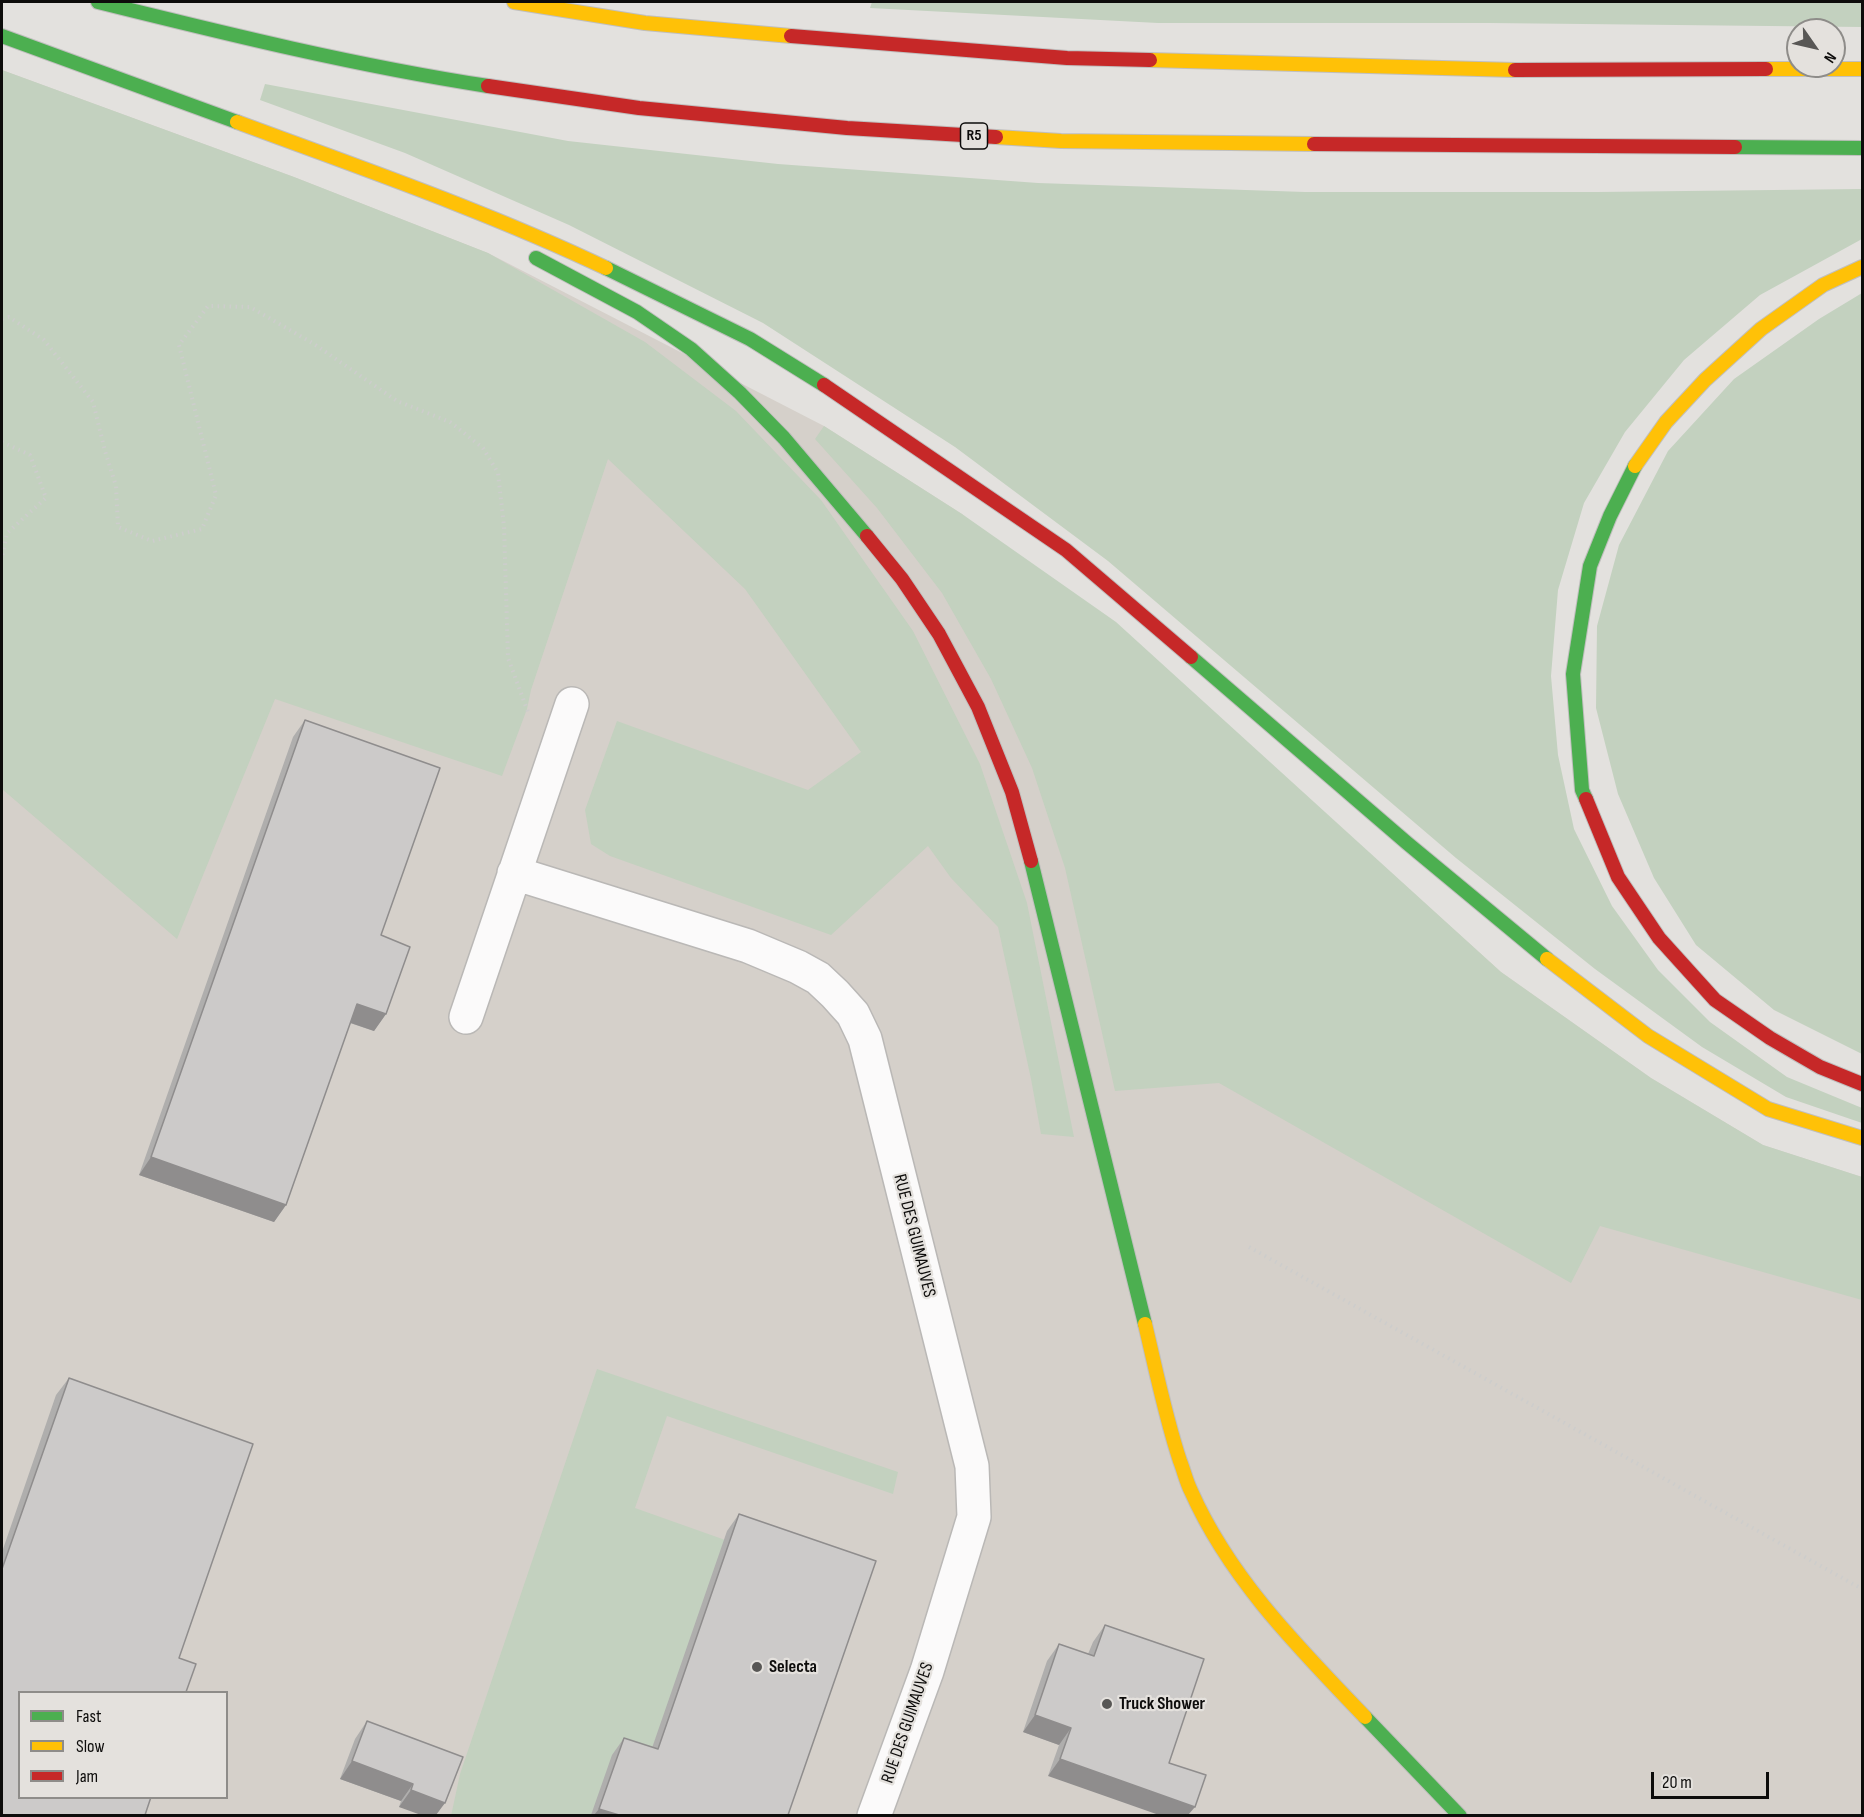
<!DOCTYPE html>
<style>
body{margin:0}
#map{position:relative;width:1864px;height:1817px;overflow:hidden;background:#e3e1de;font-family:"Sofia Sans Condensed",sans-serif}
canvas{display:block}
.frame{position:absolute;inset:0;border:3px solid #0d0c0b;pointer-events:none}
.legend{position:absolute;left:18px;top:1691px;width:210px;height:108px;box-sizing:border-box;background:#e4e1dd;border:2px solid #8e8c89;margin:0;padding:8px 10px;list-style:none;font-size:18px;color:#0d0c0b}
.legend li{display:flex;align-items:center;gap:12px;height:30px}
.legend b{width:30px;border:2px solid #8e8c89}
.north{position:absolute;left:1786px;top:18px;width:60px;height:60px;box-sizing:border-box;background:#e4e1dd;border:2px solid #8e8c89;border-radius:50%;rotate:124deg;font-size:16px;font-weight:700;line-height:24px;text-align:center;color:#0d0c0b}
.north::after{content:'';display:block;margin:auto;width:21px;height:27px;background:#585755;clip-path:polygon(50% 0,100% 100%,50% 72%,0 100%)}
.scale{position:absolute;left:1651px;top:1772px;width:118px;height:27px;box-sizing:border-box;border:3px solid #0d0c0b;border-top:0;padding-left:8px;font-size:18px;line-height:21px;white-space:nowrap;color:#0d0c0b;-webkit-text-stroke:4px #e4e1dd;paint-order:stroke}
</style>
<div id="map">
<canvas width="1864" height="1817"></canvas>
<div class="frame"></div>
<ul class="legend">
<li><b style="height:8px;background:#4caf50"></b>Fast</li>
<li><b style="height:8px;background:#ffc107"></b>Slow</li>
<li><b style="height:8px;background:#c62828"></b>Jam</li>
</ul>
<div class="north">N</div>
<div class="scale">20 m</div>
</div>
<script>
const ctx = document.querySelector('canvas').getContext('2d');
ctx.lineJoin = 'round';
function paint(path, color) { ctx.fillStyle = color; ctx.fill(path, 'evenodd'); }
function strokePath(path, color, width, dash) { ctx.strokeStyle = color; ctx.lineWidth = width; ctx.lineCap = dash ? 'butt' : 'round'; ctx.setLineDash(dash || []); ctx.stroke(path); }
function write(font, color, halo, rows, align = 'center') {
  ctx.font = font + ' "Sofia Sans Condensed",sans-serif'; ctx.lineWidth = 4.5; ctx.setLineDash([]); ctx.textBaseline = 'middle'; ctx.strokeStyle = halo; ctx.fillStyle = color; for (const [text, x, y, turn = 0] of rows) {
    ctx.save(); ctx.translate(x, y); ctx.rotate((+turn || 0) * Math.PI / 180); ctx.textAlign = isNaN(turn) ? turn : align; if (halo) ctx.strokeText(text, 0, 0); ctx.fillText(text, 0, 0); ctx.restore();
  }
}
paint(new Path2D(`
 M2 70 294 177 488 253 824 426 962 514 1283 775 1501 972 1651 1078 1763 1145 1862 1177V1815H2ZM20 1692H226V1798H20Z`), '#d5d0ca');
paint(new Path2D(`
 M872 2H1862V27L1490 23H1158L870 8Z
 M2 70 294 177 488 253 645 342 736 411 821 500 913 631 980 764 1027 903 1074 1137 1041 1134 1031 1079 998 927 951 878 928 846 831 935 610 856 591 844 585 810 617 721 808 790 861 752 745 589 608 459 531 690 527 709 502 776 275 699 177 939 2 789Z
 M265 84 568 141 778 164 1038 183 1305 192H1598L1862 189V239L1760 295 1684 360 1625 432 1584 503 1558 590 1551 676 1558 755 1574 829 1612 906 1658 970 1710 1022 1787 1077 1862 1108V1123L1786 1097 1702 1047 1595 969 1456 858 1108 561 955 447 763 323 569 225 405 153 260 100Z
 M1862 293V1054L1774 1010 1696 945 1654 878 1618 794 1596 708 1597 626 1619 545 1668 451 1734 379 1819 319Z
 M824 426 962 514 1116 622 1501 972 1651 1078 1763 1145 1862 1177V1300L1600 1226 1571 1283 1219 1083 1115 1091 1065 868 1032 768 991 679 942 593 877 508 815 439Z
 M597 1369 898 1472 893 1494 667 1416 635 1508 728 1541 642 1776 594 1815 451 1816 460 1774Z`), '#c3d1bf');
const street = new Path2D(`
 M514 873 748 946 798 967 818 978 835 994 853 1014 865 1039 972 1466 974 1517 927 1671 874 1816
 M466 1017 572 704`);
const fast = new Path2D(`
 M98 2C227 34 357 66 488 86
 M2 36 237 122
 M1735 147 1862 148
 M536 258 637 312 691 349 740 393 784 438 867 536
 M606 268 750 339 824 385
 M1191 657 1407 843 1547 959
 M1586 799 1582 790 1573 674 1590 566 1610 516 1635 466
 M1031 861 1145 1324
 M1365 1717 1460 1816`);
const slow = new Path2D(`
 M514 2 645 23 791 36
 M1150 60 1515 70
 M1766 69H1862
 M237 122C361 168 486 211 606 268
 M996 137 1061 141 1314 144
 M1635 466 1666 422 1705 380 1761 329 1823 285 1862 267
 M1547 959 1648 1036 1768 1109 1862 1138
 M1145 1324C1156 1370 1165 1416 1180 1461 1184 1471 1186 1481 1191 1491 1230 1579 1299 1648 1365 1717`);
const jam = new Path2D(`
 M791 36 1067 58 1150 60
 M1515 70 1766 69
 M488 86 639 108 847 128 996 137
 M1314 144 1735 147
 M824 385 1066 550 1191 657
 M867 536 902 579 939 634 978 707 1012 792 1031 861
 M1586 799 1618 877 1659 938 1715 1000 1770 1038 1820 1067 1862 1084`);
strokePath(street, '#bab8b6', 36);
strokePath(fast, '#c0bfbe', 16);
strokePath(slow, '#c0bfbe', 16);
strokePath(jam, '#c0bfbe', 16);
strokePath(new Path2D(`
 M2 319 9 317 44 340 93 402 105 451 116 486 118 527 152 541 202 529 216 495 179 345 208 306 250 307 314 344 397 401 450 422 483 448 498 473 504 526 508 658 528 712
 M2 442 30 455 46 498 7 533 2 558
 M1249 1247 1862 1589`), '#cdcdcc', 4, [1.5, 4.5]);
strokePath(street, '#fbfafa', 33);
strokePath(fast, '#4caf50', 14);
strokePath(slow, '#ffc107', 14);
strokePath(jam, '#c62828', 14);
paint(new Path2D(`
 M305 720 381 935 386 1014 374 1031 350 1023 286 1205 274 1222 139 1175 293 737Z
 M69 1378 179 1658 2 1815V1552L56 1395Z
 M739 1514 788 1815H591L612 1755 624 1738 652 1748 727 1531Z
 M1105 1625 1204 1659 1048 1776 1059 1745 1023 1732 1047 1661 1059 1644 1088 1654 1093 1642Z
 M367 1721 436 1815 399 1807 401 1801 340 1779 355 1739Z`), '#afaead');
paint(new Path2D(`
 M357 1004 386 1014 374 1031 345 1021Z
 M151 1157 286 1205 274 1222 139 1175Z
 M1035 1715 1071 1728 1059 1745 1023 1732Z
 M1060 1759 1195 1807 1188 1815H1159L1048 1776Z
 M352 1761 413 1784 401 1801 340 1779Z
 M411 1790 445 1803 436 1815H421L399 1807Z
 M599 1809 619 1815H594Z`), '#8f8d8d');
const building = new Path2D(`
 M305 720 440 768 381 935 410 947 386 1014 357 1004 286 1205 151 1157Z
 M69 1378 253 1444 179 1658 196 1664 186 1692H20V1797H151L145 1815H2V1569Z
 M739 1514 876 1561 788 1815H619L599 1809 624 1738 658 1749Z
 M1105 1625 1204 1659 1169 1763 1206 1775 1195 1807 1060 1759 1071 1728 1035 1715 1059 1644 1094 1656Z
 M367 1721 463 1757 445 1803 411 1790 413 1784 352 1761Z`);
paint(building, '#cccac9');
strokePath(building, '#8f8d8d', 1.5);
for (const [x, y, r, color] of [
 [757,1667,6,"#585755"],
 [1107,1704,6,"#585755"]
]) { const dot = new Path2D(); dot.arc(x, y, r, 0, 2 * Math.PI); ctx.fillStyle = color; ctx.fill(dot); strokePath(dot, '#e4e1dd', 2); }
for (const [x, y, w] of [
 [974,136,27]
]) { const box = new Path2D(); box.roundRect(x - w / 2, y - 13, w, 26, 4.5); ctx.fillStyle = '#e4e1dd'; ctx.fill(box); strokePath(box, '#0d0c0b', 1.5); }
write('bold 16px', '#0d0c0b', null, [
 ["R5",974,136]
]);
write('18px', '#0d0c0b', '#e4e1dd', [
 ["RUE DES GUIMAUVES",914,1236,76],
 ["RUE DES GUIMAUVES",908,1723,-71]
]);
write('bold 18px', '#0d0c0b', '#e4e1dd', [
 ["Selecta",769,1667],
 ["Truck Shower",1119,1704]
], 'left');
</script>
